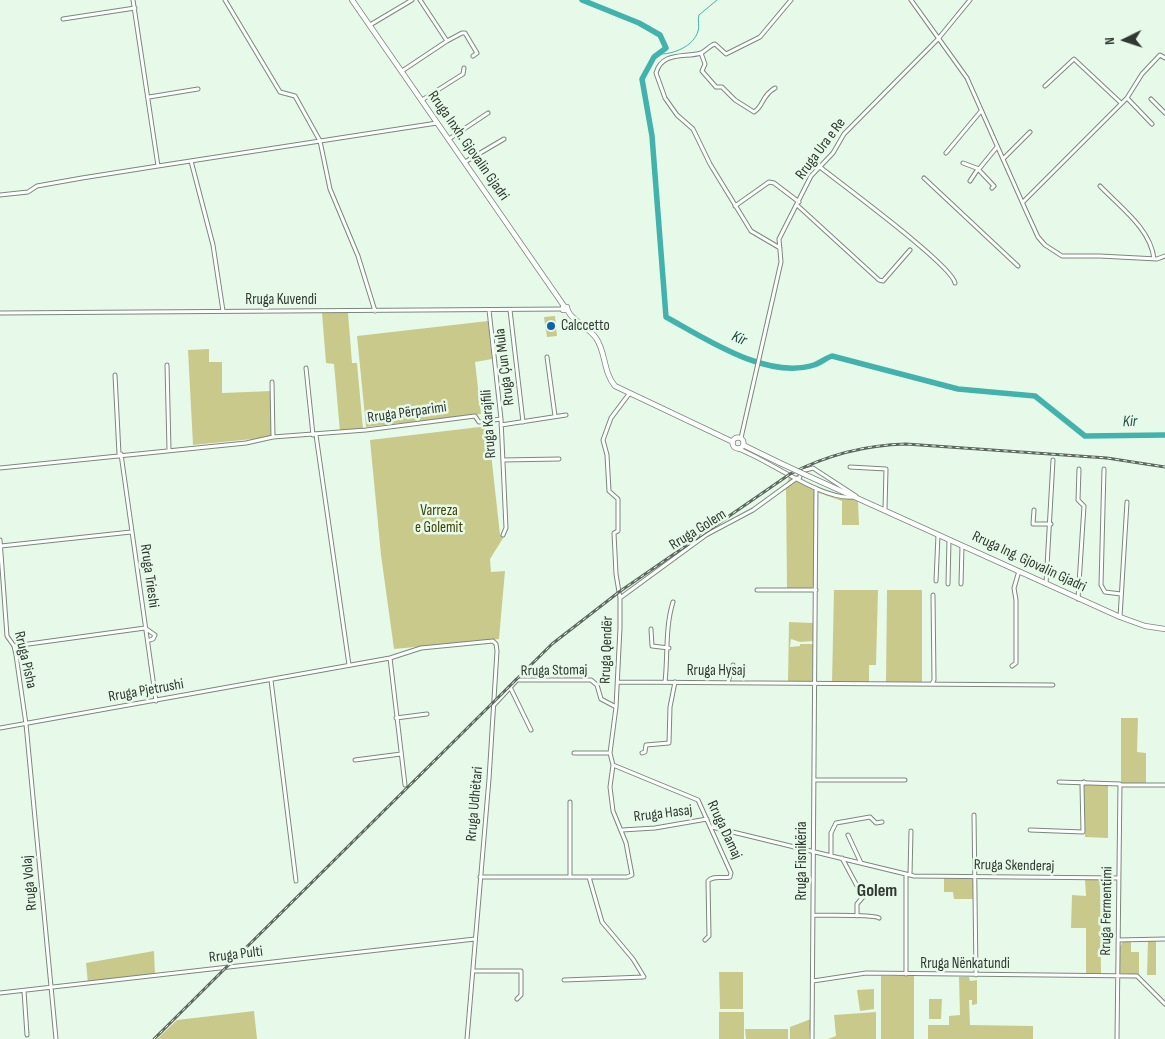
<!DOCTYPE html>
<meta charset="utf-8">
<style>
body{margin:0}
#map{position:relative;width:1165px;height:1039px;overflow:hidden;background:#e7faea;font-family:"Sofia Sans Condensed",sans-serif}
canvas{display:block}
.north{position:absolute;left:1100px;top:15px;width:50px;height:50px;-webkit-text-stroke:4px #e7faea;paint-order:stroke;rotate:266deg;font-size:14px;font-weight:700;line-height:20px;text-align:center;color:#313832}
.north::after{content:'';display:block;margin:auto;width:18px;height:22px;background:#313832;clip-path:polygon(50% 0,100% 100%,50% 72%,0 100%)}
</style>
<div id="map">
<canvas width="1165" height="1039"></canvas>
<div class="north">N</div>
</div>
<script>
const ctx = document.querySelector('canvas').getContext('2d');
ctx.lineJoin = 'round';
function paint(path, color) { ctx.fillStyle = color; ctx.fill(path, 'evenodd'); }
function strokePath(path, color, width, dash) { ctx.strokeStyle = color; ctx.lineWidth = width; ctx.lineCap = dash ? 'butt' : 'round'; ctx.setLineDash(dash || []); ctx.stroke(path); }
function write(font, color, halo, rows, align = 'center') {
  ctx.font = font + ' "Sofia Sans Condensed",sans-serif'; ctx.lineWidth = 5; ctx.setLineDash([]); ctx.textBaseline = 'middle'; ctx.strokeStyle = halo; ctx.fillStyle = color; for (const [text, x, y, turn = 0] of rows) {
    ctx.save(); ctx.translate(x, y); ctx.rotate((+turn || 0) * Math.PI / 180); ctx.textAlign = isNaN(turn) ? turn : align; if (halo) ctx.strokeText(text, 0, 0); ctx.fillText(text, 0, 0); ctx.restore();
  }
}
paint(new Path2D(`
 M322 313H348L352 363H357L363 429 340 432 334 364 326 363Z
 M555 316 557 336 547 337 544 317Z
 M488 321 492 359 475 362 481 414 366 427 357 336Z
 M209 349V362H222V393L272 391V437L193 445 188 350Z
 M488 426 500 535H505L490 559 491 572 505 571 499 639 394 649 381 555 370 440Z
 M790 476 814 489 815 583 812 588H787L786 485Z
 M819 491 858 501 859 525H842V501L819 493Z
 M834 590H878L876 665H869V682H832Z
 M887 590H922V682H886Z
 M789 622 813 623V641L800 642 791 639 790 647 800 646V644H813L812 681H788Z
 M1121 718H1138L1137 752 1146 753V784H1121Z
 M1108 783V838L1085 837 1084 784Z
 M944 878 975 879 974 899H954L953 892H944Z
 M1085 879H1100L1101 973H1086V928H1071L1072 895 1086 896Z
 M1148 940H1156V975H1147Z
 M1123 941H1131V952H1139V975L1120 973V947Z
 M154 951 155 975 88 984 86 963Z
 M719 972H743V1009H720Z
 M881 976H914V1039H881Z
 M959 977H969L970 981 977 980V1004L972 1005V1000H969L970 1025 1033 1026V1039H928V1025H949V1016L960 1015Z
 M874 989V1009L860 1011 857 990Z
 M929 999H942L941 1019H929Z
 M254 1011 257 1039H157L177 1020Z
 M719 1012H744V1039H719Z
 M876 1012V1039H828L836 1036 834 1015Z
 M811 1019 809 1039H790V1027Z
 M745 1029H788V1039H746Z`), '#c9c98b');
strokePath(new Path2D(`
 M658 54C673 55 694 46 698 31 700 26 697 21 699 15L717 0`), '#42b2ad', 1);
strokePath(new Path2D(`
 M582 0 639 23 660 35 666 48 654 57 642 79 652 136 666 317C706 339 767 380 814 365 820 363 826 358 832 356L958 389 1035 396 1085 436 1165 435`), '#42b2ad', 5.5);
const minor = new Path2D(`
 M133 0 158 166 437 123
 M225 0 280 92 295 96 320 141 330 189 358 256 375 311
 M420 0 447 41 462 33H465L477 53 473 56
 M911 0 967 78 1027 213 1038 237 1045 245 1062 256H1100L1157 259 1165 256
 M63 19 135 8
 M370 25 412 0
 M701 53 705 64 702 71 716 87H722L735 100 754 112C764 106 761 96 775 88
 M402 71 447 41
 M1045 86 1074 59 1121 103
 M149 97 198 89
 M1127 98 1152 124
 M1151 99 1165 113
 M422 100 463 74 464 68
 M449 139 488 113
 M946 153 981 111
 M1003 159 1030 132
 M191 161 213 245 223 311
 M465 162 504 139
 M963 163 979 169 997 147
 M820 167C841 184 952 265 955 283
 M924 178 1018 266
 M970 181 978 169 994 186 992 188
 M1100 186C1120 207 1151 229 1154 259
 M0 195 28 192 37 186 82 178 158 166
 M1023 202 1127 98 1142 74 1160 55 1165 58
 M797 205 879 280 883 281 910 250
 M735 206 769 182 774 183 799 202
 M780 248 751 231 710 164 693 129 677 115 665 98 656 73C662 51 685 58 701 53 706 51 710 45 715 44L726 54 760 37 791 0
 M489 310 501 419 506 528 503 535
 M510 310 523 422
 M0 313 563 309
 M547 357 555 416
 M167 365 169 450
 M306 368 313 435
 M115 375 119 454
 M272 382 273 437
 M501 425 566 415
 M316 435 349 665
 M741 438 781 262 779 239 811 176 833 153 844 134 938 39 970 0
 M736 448C768 459 820 500 853 497
 M121 454 156 701
 M503 460 559 459
 M850 467 886 469 885 510
 M0 468 246 443 273 437 366 430 475 416 479 422 501 419
 M1104 469 1101 585 1105 592 1121 594
 M799 479 802 471 813 468 856 496
 M1034 510 1033 524H1051
 M0 540 7 636 14 646 16 655 26 724 56 1039
 M1 546 131 532
 M936 581 938 535
 M948 584 949 540
 M961 584 962 546
 M1046 584 1053 460
 M757 590H816
 M620 598 706 535 753 510 797 478
 M1078 599 1084 506 1078 500 1079 469
 M1120 617 1127 502
 M651 629 652 646 669 648
 M14 646 145 628 155 635 153 639 150 640
 M390 658 405 785
 M1012 666 1016 663V600L1014 588 1019 571
 M271 680 296 881
 M618 682 1053 685
 M665 682C668 656 665 627 673 602
 M728 682 733 665
 M932 684 934 680 933 595
 M510 687 531 730
 M494 705 517 680H591L597 685 601 699 616 707
 M396 718 427 714
 M0 728 390 658 421 648 493 641
 M574 753H610
 M642 753 645 752 646 745 669 743 670 707 675 682
 M355 760 401 754
 M613 765 698 800 731 873 730 877C723 879 713 875 708 881L709 936 705 940
 M814 780H905
 M1059 782 1120 784 1117 1039
 M1120 785H1165
 M570 802V877
 M974 815 976 975
 M712 827 914 876 1119 878
 M622 830 655 828 707 819
 M1030 830 1083 832 1082 785 1084 782
 M848 835 861 863
 M831 856V833L836 823 870 817 876 823 882 822
 M842 858 863 897 857 904V916
 M910 875 911 831
 M480 877H627L632 875 626 843 613 811 610 787 613 765 610 753 616 707 620 628V598L616 574 614 533 618 531V499L609 491 607 455 603 440 611 418 629 394
 M813 915C826 916 873 914 879 918
 M1118 940 1165 939
 M473 971H521V995L517 999
 M906 974V874
 M564 980 644 977 633 959 602 922 589 877
 M813 981 866 973 1137 976 1165 1004
 M24 991 27 1035
 M0 993 475 939
 M467 1039 489 779 497 651 496 644 493 641
 M812 1039 816 488`);
const major = new Path2D(`
 M352 0 564 306
 M567 310H563V307H567C568 319 589 327 596 338 606 352 603 372 615 386L733 442
 M732.5 443a5.5 5.5 0 1 1 11 0a5.5 5.5 0 1 1-11 0Z
 M743 445 780 463
 M806 475 1120 617 1145 626 1165 629`);
strokePath(minor, '#79897b', 5);
strokePath(major, '#79897b', 6);
strokePath(minor, '#fff', 3);
strokePath(major, '#fff', 4.5);
const rail = new Path2D(`
 M154 1039 552 644 619 592 790 474C827 455 864 445 906 444L1107 458 1165 467`);
strokePath(rail, '#5e685f', 3);
strokePath(rail, '#e7faea', 1, [4]);
const majorBridge = new Path2D(`
 M780 463 806 475`);
strokePath(majorBridge, '#79897b', 6, []);
strokePath(majorBridge, '#fff', 4.5);
for (const [x, y, r, color] of [
 [551,326,5,"#1061b0"]
]) { const dot = new Path2D(); dot.arc(x, y, r, 0, 2 * Math.PI); ctx.fillStyle = color; ctx.fill(dot); strokePath(dot, '#e7faea', 2); }
write('15px', '#313832', '#e7faea', [
 ["Rruga Inxh. Gjovalin Gjadri",468,146,55],
 ["Rruga Ura e Re",821,149,-53],
 ["Rruga Kuvendi",281,300],
 ["Rruga Çun Mula",505,367,-97],
 ["Rruga Përparimi",407,413,-8],
 ["Rruga Karajfili",489,424,-94],
 ["Rruga Golem",698,530,-32],
 ["Rruga Ing. Gjovalin Gjadri",1029,562,25],
 ["Rruga Trieshi",149,576,82],
 ["Rruga Qendër",607,650,-88],
 ["Rruga Pisha",25,660,77],
 ["Rruga Stomaj",554,671,-1],
 ["Rruga Hysaj",716,671],
 ["Rruga Pjetrushi",146,691,-10],
 ["Rruga Udhëtari",475,804,-85],
 ["Rruga Hasaj",663,814,-7],
 ["Rruga Damaj",724,830,65],
 ["Rruga Fisnikëria",802,861,-90],
 ["Rruga Skenderaj",1014,866,1],
 ["Rruga Volaj",30,883,-95],
 ["Rruga Fermentimi",1107,911,-89],
 ["Rruga Pulti",236,955,-7],
 ["Rruga Nënkatundi",965,964]
]);
write('15px', '#313832', '#e7faea', [
 ["Calccetto",561,326]
], 'left');
write('15px', '#403e00', '#e7faea', [
 ["Varreza",439,511],
 ["e Golemit",439,528]
]);
write('italic 16px', '#1d4e4b', '#e7faea', [
 ["Kir",739,339,23],
 ["Kir",1130,422,-1]
]);
write('bold 18px', '#313832', '#e7faea', [
 ["Golem",877,891]
]);
</script>
